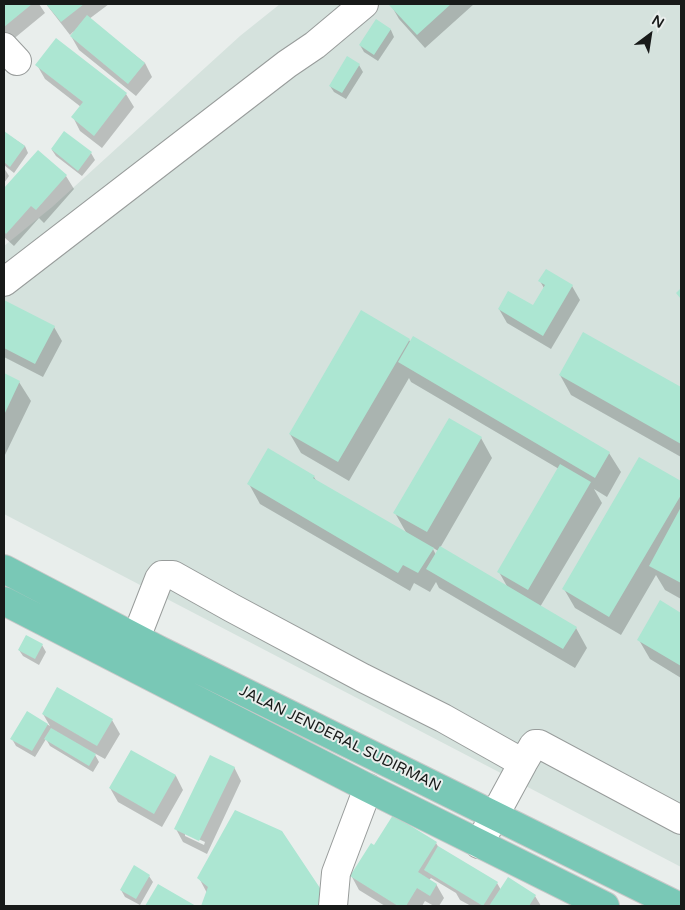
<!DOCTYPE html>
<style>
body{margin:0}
#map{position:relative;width:685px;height:910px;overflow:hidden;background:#e9eeec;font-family:"Varela Round",sans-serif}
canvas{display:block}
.frame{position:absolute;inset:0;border:5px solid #181a19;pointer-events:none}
.north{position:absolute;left:625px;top:10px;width:50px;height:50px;-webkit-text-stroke:4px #e9eeec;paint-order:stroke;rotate:31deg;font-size:14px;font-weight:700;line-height:20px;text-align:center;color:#181a19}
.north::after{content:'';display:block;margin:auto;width:18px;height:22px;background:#181a19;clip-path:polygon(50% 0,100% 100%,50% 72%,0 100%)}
</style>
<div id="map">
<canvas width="685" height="910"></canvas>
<div class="frame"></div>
<div class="north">N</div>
</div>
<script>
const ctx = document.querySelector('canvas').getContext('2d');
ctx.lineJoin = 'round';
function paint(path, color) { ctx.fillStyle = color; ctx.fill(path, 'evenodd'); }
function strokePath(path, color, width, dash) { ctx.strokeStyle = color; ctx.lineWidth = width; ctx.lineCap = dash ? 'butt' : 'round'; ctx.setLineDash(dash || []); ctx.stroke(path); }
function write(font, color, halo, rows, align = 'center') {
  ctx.font = font + ' "Varela Round",sans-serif'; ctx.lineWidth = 4; ctx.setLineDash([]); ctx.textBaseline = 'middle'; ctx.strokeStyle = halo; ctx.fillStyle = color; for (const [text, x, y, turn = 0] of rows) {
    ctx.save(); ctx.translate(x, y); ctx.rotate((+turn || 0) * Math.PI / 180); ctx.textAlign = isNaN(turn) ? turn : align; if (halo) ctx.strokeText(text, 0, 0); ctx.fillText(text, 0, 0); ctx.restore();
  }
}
paint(new Path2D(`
 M280 4H681V867L4 514V246L52 207 240 36Z`), '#d5e2dd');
paint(new Path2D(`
 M4 4H39L45 13 11 41 4 32Z
 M46 4H109L89 19 145 63 152 77 136 96 79 50 71 36 74 31 70 35Z
 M392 4H474L425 48 399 19 391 5Z
 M377 21 391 30 394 37 378 61 364 52 360 45Z
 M37 65 126 94 134 107 102 148 80 131 73 117 81 107 45 79Z
 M359 65 363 72 346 99 334 92 330 86Z
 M4 132 25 146 28 153 14 173 4 165Z
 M65 133 91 153 95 160 82 176 56 156 52 150Z
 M38 151 66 176 74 189 44 223 39 218 14 246 4 237V190Z
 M4 168 9 176 4 183Z
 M540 281 572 286 580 300 551 349 507 323 499 309 533 307 544 288Z
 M4 302 54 327 62 341 43 377 4 357Z
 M583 334 681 388V457L571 395 560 375Z
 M409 340 411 343 609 453 621 472 607 497 594 489 602 503 540 607 576 628 587 648 575 668 439 588 436 582 430 592 414 583 410 591 260 504 249 484 314 477 317 482 407 534 395 513 449 420 481 438 492 458 440 548 508 588 499 572 559 469 411 382 409 378 349 481 301 453 290 434ZM432 547 438 551 436 555Z
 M4 374 19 382 31 401 4 457Z
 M640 459 681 483V599L665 590 656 575 621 635 575 608 564 589Z
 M660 602 681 614V678L650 659 639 640Z
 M42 645 46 652 39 665 23 656 19 650Z
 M27 713 50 726 43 714 112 720 120 734 105 759 94 753 99 762 93 772 50 746 46 739 35 757 16 746 12 739Z
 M131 751 176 776 183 790 162 827 118 802 110 788Z
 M234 767 241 781 207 854 183 842 176 829ZM185 833 205 842 204 845 185 836Z
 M282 832 329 906H202L207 893 199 878Z
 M436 843 439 848 497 883 501 890 535 896 541 906H471L460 900 456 893 431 878 429 880 436 884 444 898 439 906H434L425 901 422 906H385L359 890 352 877 375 847Z
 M149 876 153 882 140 905 125 897 121 890Z`), '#0003');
paint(new Path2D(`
 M4 4H32L4 27Z
 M46 4H84L61 22Z
 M391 4H451L417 35 389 5Z
 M87 15 145 63 128 84 70 36Z
 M376 19 391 29 374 55 359 45Z
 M56 38 127 93 94 136 71 117 83 102 35 65Z
 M347 56 360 64 342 93 329 86Z
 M4 131 25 146 10 167 4 162Z
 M64 131 92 152 78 171 51 149Z
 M38 150 67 175 36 210 31 206 6 234 4 231V188Z
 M546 269 573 285 543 336 498 309 508 291 533 305 545 285 538 281Z
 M681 288V299L676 293Z
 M4 300 55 326 35 364 4 348Z
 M361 310 410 339 338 462 289 434Z
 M583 332 681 387V444L559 375Z
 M413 336 610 452 595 478 398 362Z
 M4 373 20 381 4 415Z
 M449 418 482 437 427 532 393 513Z
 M268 448 315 476 313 478 434 548 418 573 403 565 398 573 247 484Z
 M639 457 681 481V495L609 617 562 589Z
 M560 464 591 482 528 590 497 572Z
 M681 507V583L649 566Z
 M440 546 577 627 563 649 426 569Z
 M660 600 681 613V666L637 640Z
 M26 635 43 644 35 659 18 650Z
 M57 687 113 719 97 746 42 714Z
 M27 711 48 724 32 751 10 739Z
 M51 728 96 754 89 766 44 739Z
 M131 750 176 775 154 814 109 788Z
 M210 755 235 767 199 841 174 829Z
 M235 810 282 831 324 894 318 906H201L208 887 197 878Z
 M393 815 437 842 418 872 437 884 430 896 417 888 406 906H398L350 876 371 843 374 845Z
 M438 846 498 882 483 906 424 870Z
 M134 865 150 875 136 899 120 890Z
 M508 877 536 895 529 906H489Z
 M158 884 196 906H145Z`), '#ace6d2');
const minor = new Path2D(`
 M4 47 17 61
 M4 282 287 64 315 45 364 4
 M136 638 159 579 162 575H173L232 608 363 678 443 718 523 763 533 746 535 744H539L681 820
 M479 844 523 763
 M333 906 336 873 368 788`);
const major = new Path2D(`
 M4 569 159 650 678 906
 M4 601 368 788 605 906`);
strokePath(minor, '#989c9b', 30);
strokePath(major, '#c8c8c8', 30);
strokePath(minor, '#fff', 28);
strokePath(major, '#79c8b6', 28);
write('15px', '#181a19', '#e9eeec', [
 ["JALAN JENDERAL SUDIRMAN",340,739,26]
]);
</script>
